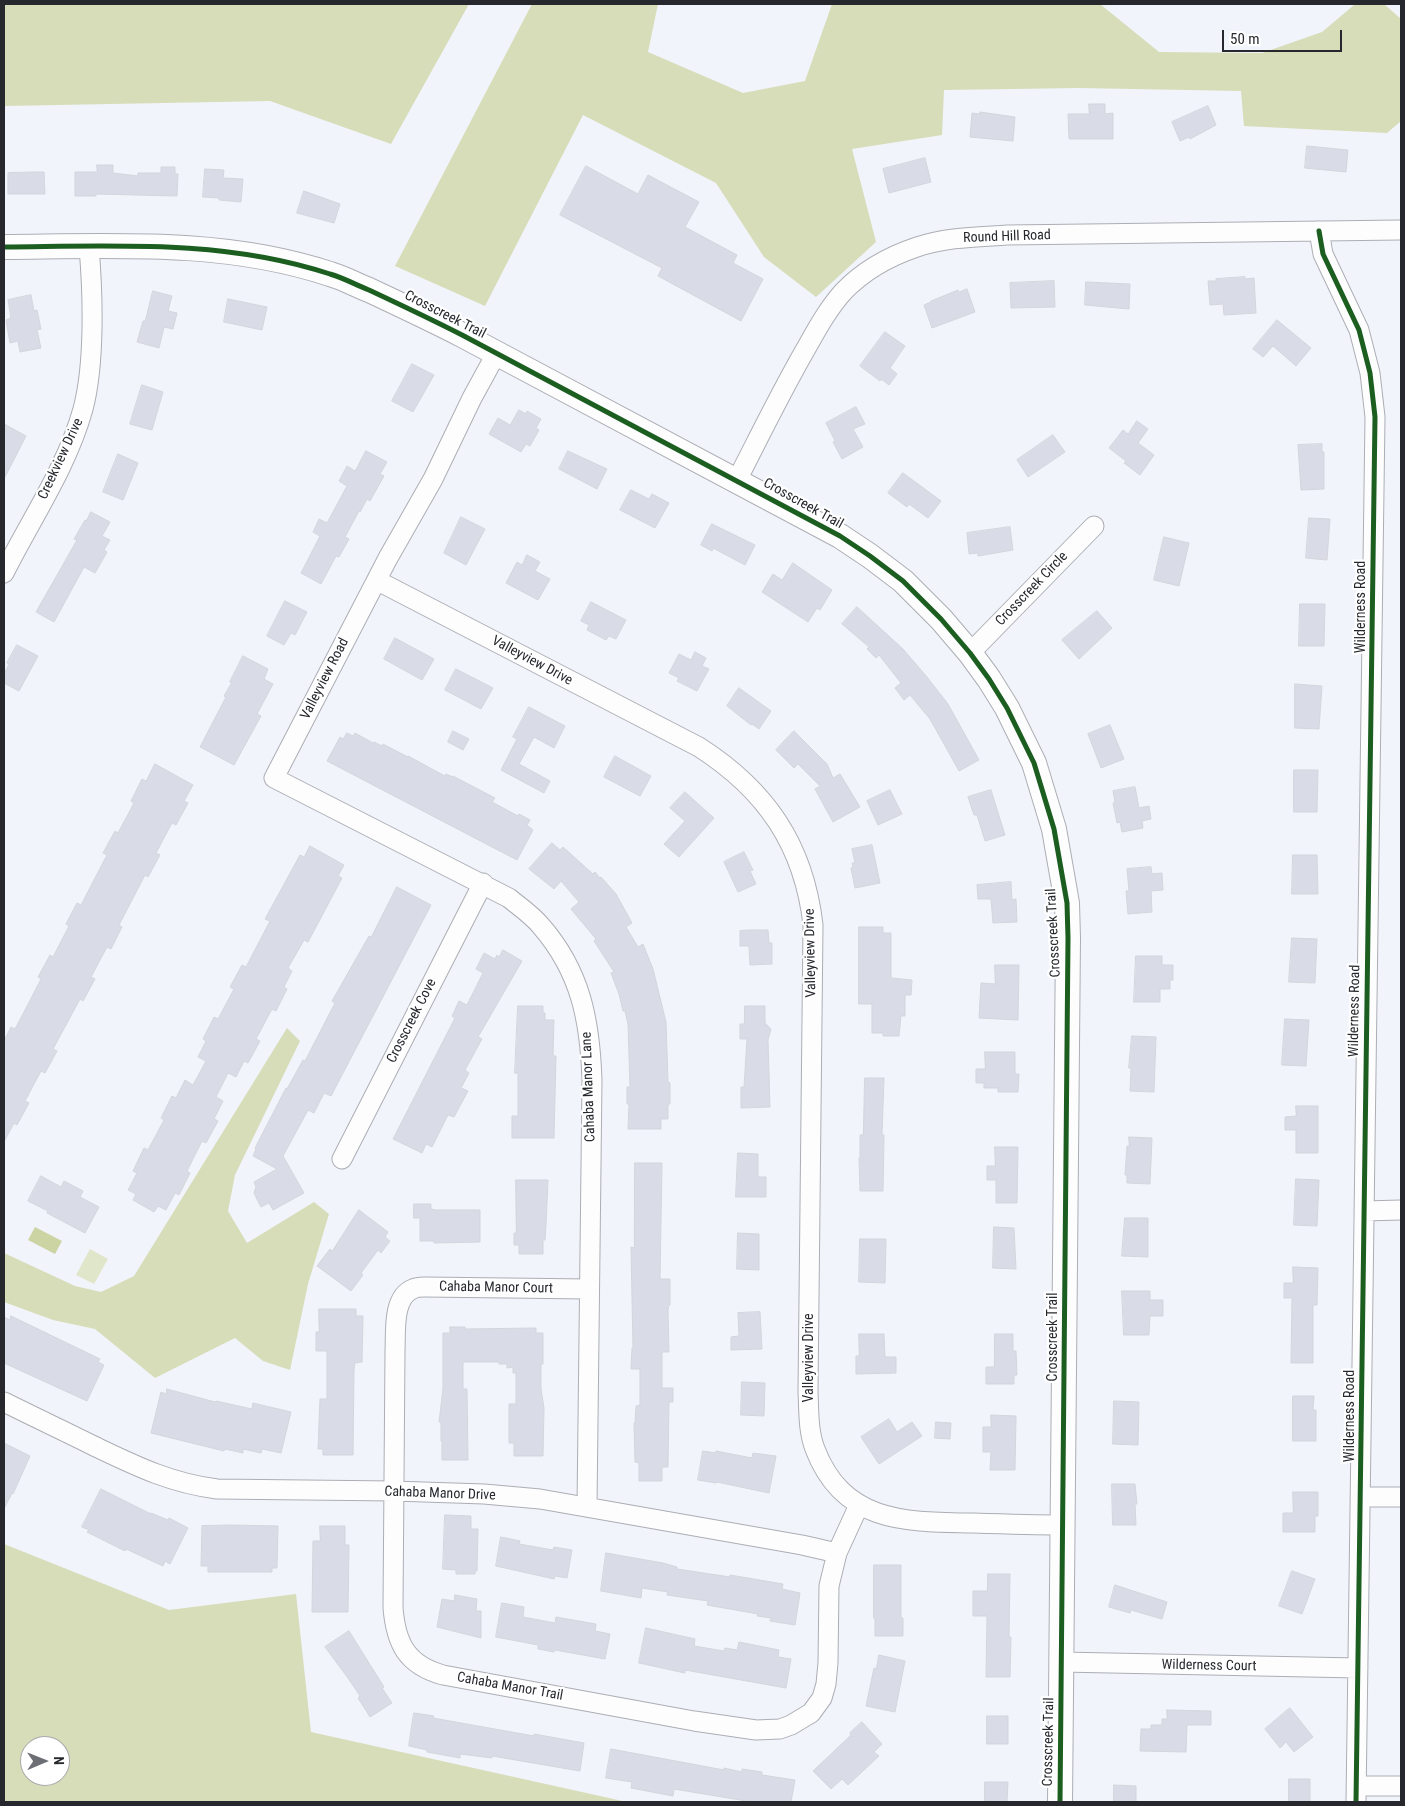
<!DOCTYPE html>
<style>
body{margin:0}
#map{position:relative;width:1405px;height:1806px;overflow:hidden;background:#f1f4fb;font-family:"Roboto Condensed",sans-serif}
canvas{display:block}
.frame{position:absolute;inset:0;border:5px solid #26282d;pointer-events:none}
.north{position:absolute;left:20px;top:1736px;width:50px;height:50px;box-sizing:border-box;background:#fff;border:1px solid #a8a9ab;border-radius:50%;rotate:89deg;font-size:14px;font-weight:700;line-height:20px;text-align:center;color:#26282d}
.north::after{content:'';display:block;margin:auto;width:18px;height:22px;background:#6d6f75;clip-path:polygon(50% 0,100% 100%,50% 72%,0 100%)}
.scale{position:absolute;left:1222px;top:30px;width:120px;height:22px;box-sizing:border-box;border:2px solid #26282d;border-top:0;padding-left:6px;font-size:15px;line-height:18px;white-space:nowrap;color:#26282d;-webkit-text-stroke:4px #fff;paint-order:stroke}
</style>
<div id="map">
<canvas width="1405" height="1806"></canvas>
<div class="frame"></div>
<div class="north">N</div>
<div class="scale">50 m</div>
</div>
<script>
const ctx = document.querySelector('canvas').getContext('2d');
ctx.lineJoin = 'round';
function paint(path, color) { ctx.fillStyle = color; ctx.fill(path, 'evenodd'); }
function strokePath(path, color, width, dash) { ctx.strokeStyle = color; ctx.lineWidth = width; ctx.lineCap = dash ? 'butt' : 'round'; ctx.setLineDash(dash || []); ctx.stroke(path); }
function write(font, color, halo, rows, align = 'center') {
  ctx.font = font + ' "Roboto Condensed",sans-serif'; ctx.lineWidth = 4.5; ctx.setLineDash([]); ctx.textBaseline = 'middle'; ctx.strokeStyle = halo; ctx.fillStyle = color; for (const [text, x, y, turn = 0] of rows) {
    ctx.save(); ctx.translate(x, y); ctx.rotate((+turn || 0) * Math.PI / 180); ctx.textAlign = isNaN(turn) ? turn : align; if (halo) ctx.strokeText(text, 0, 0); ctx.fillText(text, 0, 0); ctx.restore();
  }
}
paint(new Path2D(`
 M90 1249 108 1259 94 1284 76 1275Z`), '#e0e6c9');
paint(new Path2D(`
 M4 4H469L391 144 270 101 4 106Z
 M532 4H658L648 52 743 93 805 81 832 4H1100L1159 52 1262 53 1322 32 1354 5 1384 4 1401 19V121L1387 133 1244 126 1241 91 1079 88 944 90 942 135 852 149 876 242 816 297 764 257 716 183 583 115 485 306 395 266Z
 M287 1028 300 1041 235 1175 228 1211 247 1243 314 1202 329 1214 308 1284 290 1370 263 1361 235 1338 155 1378 95 1329 53 1320 4 1302V1253L75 1286 101 1292 134 1276Z
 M4 1544 169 1610 296 1594 311 1732 627 1802H4ZM30 1746H60V1776H30Z`), '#d7ddb8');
paint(new Path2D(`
 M35 1227 62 1241 55 1254 28 1240Z`), '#cdd4a3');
const building = new Path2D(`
 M1089 104H1105V114L1113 113V139H1069L1068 114H1089Z
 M1208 106 1216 125 1190 139 1189 137 1180 141 1172 122Z
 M980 112 1015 117 1013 141 970 137 972 113 980 114Z
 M1307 146 1348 150 1346 172 1305 168Z
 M925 158 931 182 889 193 883 169Z
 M97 165H113V173L138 176V173H161V167H175V174H178L177 196 96 194V196H75V172H97Z
 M586 166 638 194 648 175 699 202 685 227 737 255 733 263 763 279 741 321 658 276 662 268 560 215Z
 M205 169 224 170 223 178 243 179 241 202 219 200V198L203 197Z
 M34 172H44L45 194H8V173Z
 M304 191 340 204 334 223 297 213Z
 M1245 277V279L1254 278 1256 313 1224 315 1223 304 1210 305 1208 281H1216V279Z
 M1054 281 1055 307 1011 308 1010 283Z
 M1086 282 1130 284 1129 309 1085 305Z
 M967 289 975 312 932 328 924 305 931 302V301L958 290 959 292Z
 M153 291 172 296 168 311 177 313 173 329 164 327 159 348 137 342 143 321H145Z
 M31 295 34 311 37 310 41 329 37 330 41 348 20 352 18 341 10 343 6 320 11 318 8 300Z
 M228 299 267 307 262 330 224 322Z
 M1277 320 1311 348 1296 366 1273 346 1263 357 1253 349Z
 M885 332 905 346 890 368 897 374 889 385 881 379 880 381 860 366Z
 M412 364 434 375 413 412 392 401Z
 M142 385 163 392 152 430 130 424Z
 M856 407 865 424 853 429 863 447 842 459 833 442 835 441 826 423Z
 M519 410 526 414 527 411 541 419 536 428 539 430 530 446 526 444 521 452 489 434 498 418 510 425Z
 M1137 421 1148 429 1138 443 1154 455 1140 475 1124 463 1126 461 1109 448 1123 430 1128 434Z
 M4 424 26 436 4 479Z
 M1053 435 1065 452 1028 477 1017 460Z
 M1322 444V452H1324V489L1301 490 1298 445Z
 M366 451 387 462 380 474 384 476 370 501 367 499 360 512 359 511 345 537 349 539 339 557 336 556 321 584 301 573 320 536 313 532 319 519 327 523 347 486 339 481 347 466 355 471Z
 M568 451 607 469 597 489 559 469Z
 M118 454 138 463 123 500 103 492Z
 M903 473 941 501 928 518 909 504 907 507 888 493Z
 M631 490 649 499 652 494 669 503 655 528 620 510Z
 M91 512 110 522 102 536 110 540 104 550 107 552 95 573 84 567 54 622 36 612 77 540 74 539 85 520 86 521Z
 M461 517 485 529 466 565 444 553Z
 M1309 518 1330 519 1327 560 1306 558Z
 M712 524 755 545 745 565 713 548 712 551 701 545Z
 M1010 527 1013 550 978 556V553L969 554 967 533Z
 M1164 537 1189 543 1179 586 1154 580Z
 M527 555 540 562 535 571 550 579 538 600 506 583 517 562 522 565Z
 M793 563 832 590 820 610 817 608 808 622 762 592 773 574 782 580Z
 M285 601 307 612 295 635 291 633 284 645 267 636Z
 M591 602 626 620 616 639 609 636 606 640 587 630 589 625 581 621Z
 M1300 604H1325L1324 646H1299Z
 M857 607 903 649 927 677 948 704 979 760 959 771 930 719 910 695 904 700 895 688 901 683 879 655 876 658 867 649 869 647 842 624Z
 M1097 611 1112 628 1079 659 1062 640Z
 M395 638 434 659 422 680 384 659Z
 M17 645 38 656 19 691 4 683V674L9 664 7 663Z
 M695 652 706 658 702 666 709 669 697 691 677 681 679 678 669 673 679 654 691 660Z
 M243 656 268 669 264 679 273 684 257 714 261 716 234 765 200 747 226 697 224 696 232 682H230Z
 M456 669 493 688 481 709 445 690Z
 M1295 684 1322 686 1319 729 1295 728Z
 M739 688 771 711 759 729 752 724 751 725 727 706Z
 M529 707 565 726 554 748 534 737 519 764 550 781 544 793 501 770 517 739 513 737Z
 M1110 725 1124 759 1101 768 1088 734Z
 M453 731 469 739 463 750 448 742Z
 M794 731 827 764 833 778 840 774 860 807 833 822 815 789 820 786 798 764 794 768 776 750Z
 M347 733 353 736 355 733 373 743 374 742 382 746 383 744 408 757V756L445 776 446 774 453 777V776L495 798 492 802 518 816 519 814 530 820 527 825 533 830 517 860 327 761 340 737 343 739Z
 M615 756 651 776 640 796 604 777Z
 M155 764 193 785 184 801 188 803 176 825 172 823 156 853 160 855 148 877 145 875 119 925 122 927 111 949 107 947 91 977 95 979 83 1001 80 999 53 1049 57 1051 45 1073 41 1071 25 1101 29 1103 17 1125 14 1123 4 1142V1041L11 1027 15 1029 24 1012 41 979 38 977 50 955 53 957 69 926 66 924 77 903 81 905 107 855 103 853 115 831 118 833 134 803 131 801 142 779 146 781Z
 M1294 770H1318L1317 812H1294Z
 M1135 787 1139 808 1149 806 1151 819 1142 821 1143 828 1122 832 1120 822 1117 823 1113 803 1115 802 1113 791Z
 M890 790 902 814 878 825 867 801Z
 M991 790 1005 835 985 841 977 815H974L968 797Z
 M685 792 714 818 679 857 664 844 685 821 670 808Z
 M552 843 560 850 563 847 593 874 595 872 600 878 601 877 616 894 632 923 626 927 638 947 643 944 653 969 666 1022 668 1082 670 1083V1104H668V1119H661V1129H628L629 1104H627V1087H630L628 1024 625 1011H623L619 994 611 973 614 972 594 941 596 939 571 909 579 902 561 881 554 889 529 869Z
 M872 845 880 883 855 888 851 868 853 867 852 863H855L852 849Z
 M310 846 344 865 338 876 342 878 308 942 304 940 288 968 292 971 284 987 287 989 276 1011 272 1009 256 1039 260 1041 248 1063 244 1061 236 1077 228 1073 216 1097 223 1101 214 1119 218 1121 206 1143 202 1141 187 1171 190 1173 179 1195 175 1193 166 1210 158 1206 154 1212 133 1200 136 1194 128 1190 137 1173 133 1171 144 1148 148 1150 164 1120 161 1118 172 1096 176 1098 185 1080 193 1085 206 1061 198 1057 206 1041 203 1039 214 1017 218 1019 234 989 230 987 242 965 246 967 270 921 265 919 300 855 304 857Z
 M744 852 753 870 750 871 756 884 738 892 724 862Z
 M1293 855H1317L1318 894H1292Z
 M1151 867 1152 874 1162 873 1163 890 1151 891 1152 912 1128 914 1126 891H1129L1127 869Z
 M1011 882 1012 900 1016 899 1017 922 993 923 991 899H978L977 885Z
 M397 887 431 905 331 1096 324 1093 314 1113 308 1110 283 1156 304 1193 273 1210 269 1203 261 1207 254 1193 256 1187 254 1182 277 1169 253 1156 256 1149 255 1148 286 1088 287 1089 303 1060 305 1061 335 1003 332 1001 369 936 371 937Z
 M859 927H883V933H891V978L912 980 911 995H905V1016H901L899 1036H883V1033H872V1004H859Z
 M748 930H768L769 943H772V964L750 965 749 946H740V931Z
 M1292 938 1317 939 1315 983 1289 982Z
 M503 950 522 961 478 1037 482 1039 465 1070 469 1073 461 1088 468 1091 454 1117 448 1115 432 1147 426 1144 422 1153 393 1139 455 1018 452 1016 459 1001 467 1005 483 973 476 969 484 953 495 959 497 955 499 957Z
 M1136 956H1162V965H1173V980H1170V989H1160V1002H1134Z
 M995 965H1019L1018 1020 979 1018 981 983 995 984Z
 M518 1006H543V1013H545V1020H554L553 1056H556L554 1138H512V1116H518V1073H515Z
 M745 1006H765V1023L771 1029 768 1040 770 1107 741 1108V1087H744L747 1039H740V1024H744Z
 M1285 1019 1309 1020 1306 1066 1282 1065Z
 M1132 1036 1156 1037 1154 1092 1130 1091 1131 1068H1129Z
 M985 1052H1015V1074H1019L1018 1092H998V1088H984V1083H976V1069H985Z
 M865 1078H884L882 1135H884L883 1191H860L859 1158H860V1135H863Z
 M1296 1106H1318V1153H1296V1130H1285V1117L1296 1116Z
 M1129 1137 1152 1138 1150 1184 1127 1183V1175H1125L1127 1146H1129Z
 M995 1147H1018L1017 1203H996V1180H987V1166H995Z
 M738 1153 758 1154V1177H766V1197H736Z
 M635 1163H662L660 1279H670V1305H669L668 1310 669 1352H662V1388H673V1402H669L668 1467H662V1481H639V1463L635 1462 634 1423H635L636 1406 640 1405V1369H631L632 1348H633L631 1247 634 1248Z
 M41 1176 61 1187 64 1181 83 1191 80 1197 99 1207 85 1233 47 1213 48 1211 28 1201Z
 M1296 1179 1319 1180 1317 1226 1294 1225Z
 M516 1180H548L546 1225 545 1240H543V1254H519V1245H514V1233H516Z
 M414 1204H431V1209L436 1210H480V1242L434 1243V1241H420V1218H414Z
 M359 1210 388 1232 385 1237 390 1241 381 1253 378 1250 361 1273 363 1275 351 1291 317 1266 330 1249 332 1251Z
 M1125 1218H1148V1257L1122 1256Z
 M994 1227 1014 1228 1016 1269 993 1268Z
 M738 1233 759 1234V1270L737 1269Z
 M860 1239H886L885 1283 859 1282Z
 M1293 1267 1318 1268 1317 1305H1313V1363H1291L1292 1298H1284V1283H1293Z
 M1122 1291H1150V1300H1163V1316H1150L1149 1335H1124Z
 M319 1309H356V1316H363L362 1362 355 1363 354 1370 353 1455H323V1449H318L320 1399H327V1351H316V1332H319Z
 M760 1312 762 1349 731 1350V1337L739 1336 738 1313Z
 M11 1316 100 1359 98 1362 104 1365 87 1401 4 1363V1317L10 1320Z
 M450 1327H465V1329L536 1328V1333H543V1364H541V1389L544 1408 543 1456H514V1443H509V1404H516V1373H513V1367L507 1368V1364H499V1362H463V1389H467L468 1460H442V1441H441V1422H439L443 1389V1333H450Z
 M859 1334H884L885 1357H896V1373L856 1374V1356H859Z
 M995 1334H1013V1351H1016L1017 1375H1014V1384H986V1367H994Z
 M742 1382 765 1383 764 1416 741 1415Z
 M167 1389 215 1402 216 1401 252 1409 253 1403 291 1412 281 1453 262 1449 261 1453 243 1449V1453L225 1449 224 1451 151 1433 161 1392 166 1394Z
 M1293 1396H1314L1313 1410H1316V1441H1293Z
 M1114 1401 1139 1402 1138 1445 1113 1444Z
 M991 1415 1016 1416 1015 1470H990L991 1452H983V1427H991Z
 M889 1419 897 1432 912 1422 922 1436 879 1464 861 1437Z
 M936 1422 951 1423 950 1439 935 1438Z
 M4 1443 30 1456 13 1494 12 1493 4 1509Z
 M703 1451 716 1453V1451L752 1458 753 1453 776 1456 769 1493 717 1482 716 1483 698 1480Z
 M1112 1484H1135L1137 1504H1135L1136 1525H1113Z
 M101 1489 151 1514V1513L168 1520 169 1518 188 1528 170 1564 165 1561 163 1566 126 1549 125 1551 87 1532 89 1530 82 1527Z
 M1293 1492H1318V1516H1315V1532H1283V1513H1293Z
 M445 1515 471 1516V1529H478L477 1571H475V1574H456V1570L443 1569Z
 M230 1525 278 1526 277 1568H272V1572H208V1566H201L202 1526Z
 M320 1526H345V1545H349L348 1612H312L313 1541H320Z
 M501 1537 520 1541 519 1544 553 1550 554 1547 572 1550 567 1578 555 1576 554 1579 496 1566Z
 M606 1553 663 1563 677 1567V1569L730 1577V1575L783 1584 782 1589 800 1593 795 1625 770 1621 771 1618 757 1616 758 1614 707 1605 708 1601 667 1595 668 1592 642 1588 641 1598 601 1591Z
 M874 1565H901V1618H903V1636H875V1618H874Z
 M1292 1571 1315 1579 1302 1614 1279 1606Z
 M988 1574H1010L1009 1637H1011L1010 1677H986L987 1616H973V1591H987Z
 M1115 1585 1167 1602 1162 1619 1131 1610 1130 1613 1109 1607Z
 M455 1595 477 1599 476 1611H481V1638L437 1627 442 1599 454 1601Z
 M502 1603 524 1607 523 1617 555 1623 556 1617 596 1624 595 1631 610 1634 605 1659 555 1650 554 1652 538 1649V1645L496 1637Z
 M646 1628 695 1639 694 1646 724 1651 725 1648 737 1650 739 1642 779 1650 778 1657 791 1659 786 1688 685 1670V1673L639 1663Z
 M349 1631 384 1687 382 1688 392 1703 370 1717 358 1698 360 1696 348 1678 325 1647Z
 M879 1655 905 1661 895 1712 866 1706 874 1668 876 1669Z
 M1290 1708 1313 1737 1294 1752 1286 1742 1280 1748 1265 1729Z
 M1167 1710 1211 1711V1725H1187L1186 1752 1140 1751 1141 1729H1151V1725H1162V1719H1167Z
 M414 1713 434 1716 433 1718 534 1736V1734L584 1743 580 1771 492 1756V1758L460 1754V1758L427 1752V1750L409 1746Z
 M987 1716H1008V1744H987Z
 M862 1722 882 1744 874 1752 879 1756 848 1785 842 1779 831 1789 813 1771 851 1735 850 1733Z
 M611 1749 724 1770V1768L742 1772V1769L762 1772V1775L795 1780 791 1802H752L674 1789 673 1796 631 1788 632 1782 606 1778Z
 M1289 1779H1310V1802H1289Z
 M985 1782H1008L1007 1802H985Z
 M1114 1785 1136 1786V1802H1114Z`);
paint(building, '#d9dce7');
strokePath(building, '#d3d5db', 1);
const minor = new Path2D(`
 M1319 231 1323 254 1359 330 1370 373 1375 417 1356 1802
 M496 354 472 398 433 479 388 558 274 778 509 898C520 907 532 915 541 926 581 972 590 1021 592 1080L587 1507
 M737 480C759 437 780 394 804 352 816 331 827 310 843 292 863 271 890 256 917 247 946 237 977 237 1007 235L1401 230
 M4 573C31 519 67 467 83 409 95 364 93 294 89 247
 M378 581 699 747C766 790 804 845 813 925L808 1392C809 1411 808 1431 815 1449 843 1522 903 1522 970 1523 1001 1524 1031 1525 1062 1525
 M970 653 1094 526
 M342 1159 483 883
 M1364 1211 1401 1210
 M589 1289 425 1287C421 1287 416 1287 413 1289 392 1297 396 1333 395 1351L393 1608C396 1644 407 1665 443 1675L694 1721 756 1730 780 1729 791 1725 811 1713 822 1698 826 1684 828 1663 829 1586 837 1553 859 1505
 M4 1402C34 1417 64 1431 94 1446 136 1466 170 1483 217 1489L394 1491 484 1494 540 1499 802 1545 837 1553
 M1360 1497H1401
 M1061 1662 1358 1668
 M1357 1786H1401`);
const tertiary = new Path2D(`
 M4 247C113 246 225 239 330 274 344 278 356 285 369 290 401 305 433 320 464 336L840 536 870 556 903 581 941 619 970 653 989 679 1007 708 1034 763 1054 829 1067 903 1068 938 1060 1802`);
strokePath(minor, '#acaeb4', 21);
strokePath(tertiary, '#acaeb4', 26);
strokePath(minor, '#fdfdfe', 19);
strokePath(tertiary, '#fdfdfe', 24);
strokePath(new Path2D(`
 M1319 231 1323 254 1359 330 1370 373 1375 417 1356 1802
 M4 247C113 246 225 239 330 274 344 278 356 285 369 290 401 305 433 320 464 336L840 536 870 556 903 581 941 619 970 653 989 679 1007 708 1034 763 1054 829 1067 903 1068 938 1060 1802`), '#1b5e20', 5);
write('14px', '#26282d', '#fff', [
 ["Round Hill Road",1007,237,-2],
 ["Crosscreek Trail",445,315,27],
 ["Creekview Drive",61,459,-65],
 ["Crosscreek Trail",803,504,29],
 ["Crosscreek Circle",1032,589,-46],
 ["Wilderness Road",1361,607,-90],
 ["Valleyview Drive",532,661,28],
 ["Valleyview Road",325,679,-63],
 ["Crosscreek Trail",1054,933,-93],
 ["Valleyview Drive",811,953,-91],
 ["Wilderness Road",1355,1011,-89],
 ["Crosscreek Cove",412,1021,-63],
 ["Cahaba Manor Lane",589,1087,-92],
 ["Cahaba Manor Court",496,1288,1],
 ["Crosscreek Trail",1053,1337,-90],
 ["Valleyview Drive",809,1358,-90],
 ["Wilderness Road",1350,1416,-90],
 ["Cahaba Manor Drive",440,1494,2],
 ["Wilderness Court",1209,1666,1],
 ["Cahaba Manor Trail",510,1687,10],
 ["Crosscreek Trail",1049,1742,-89]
]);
</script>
